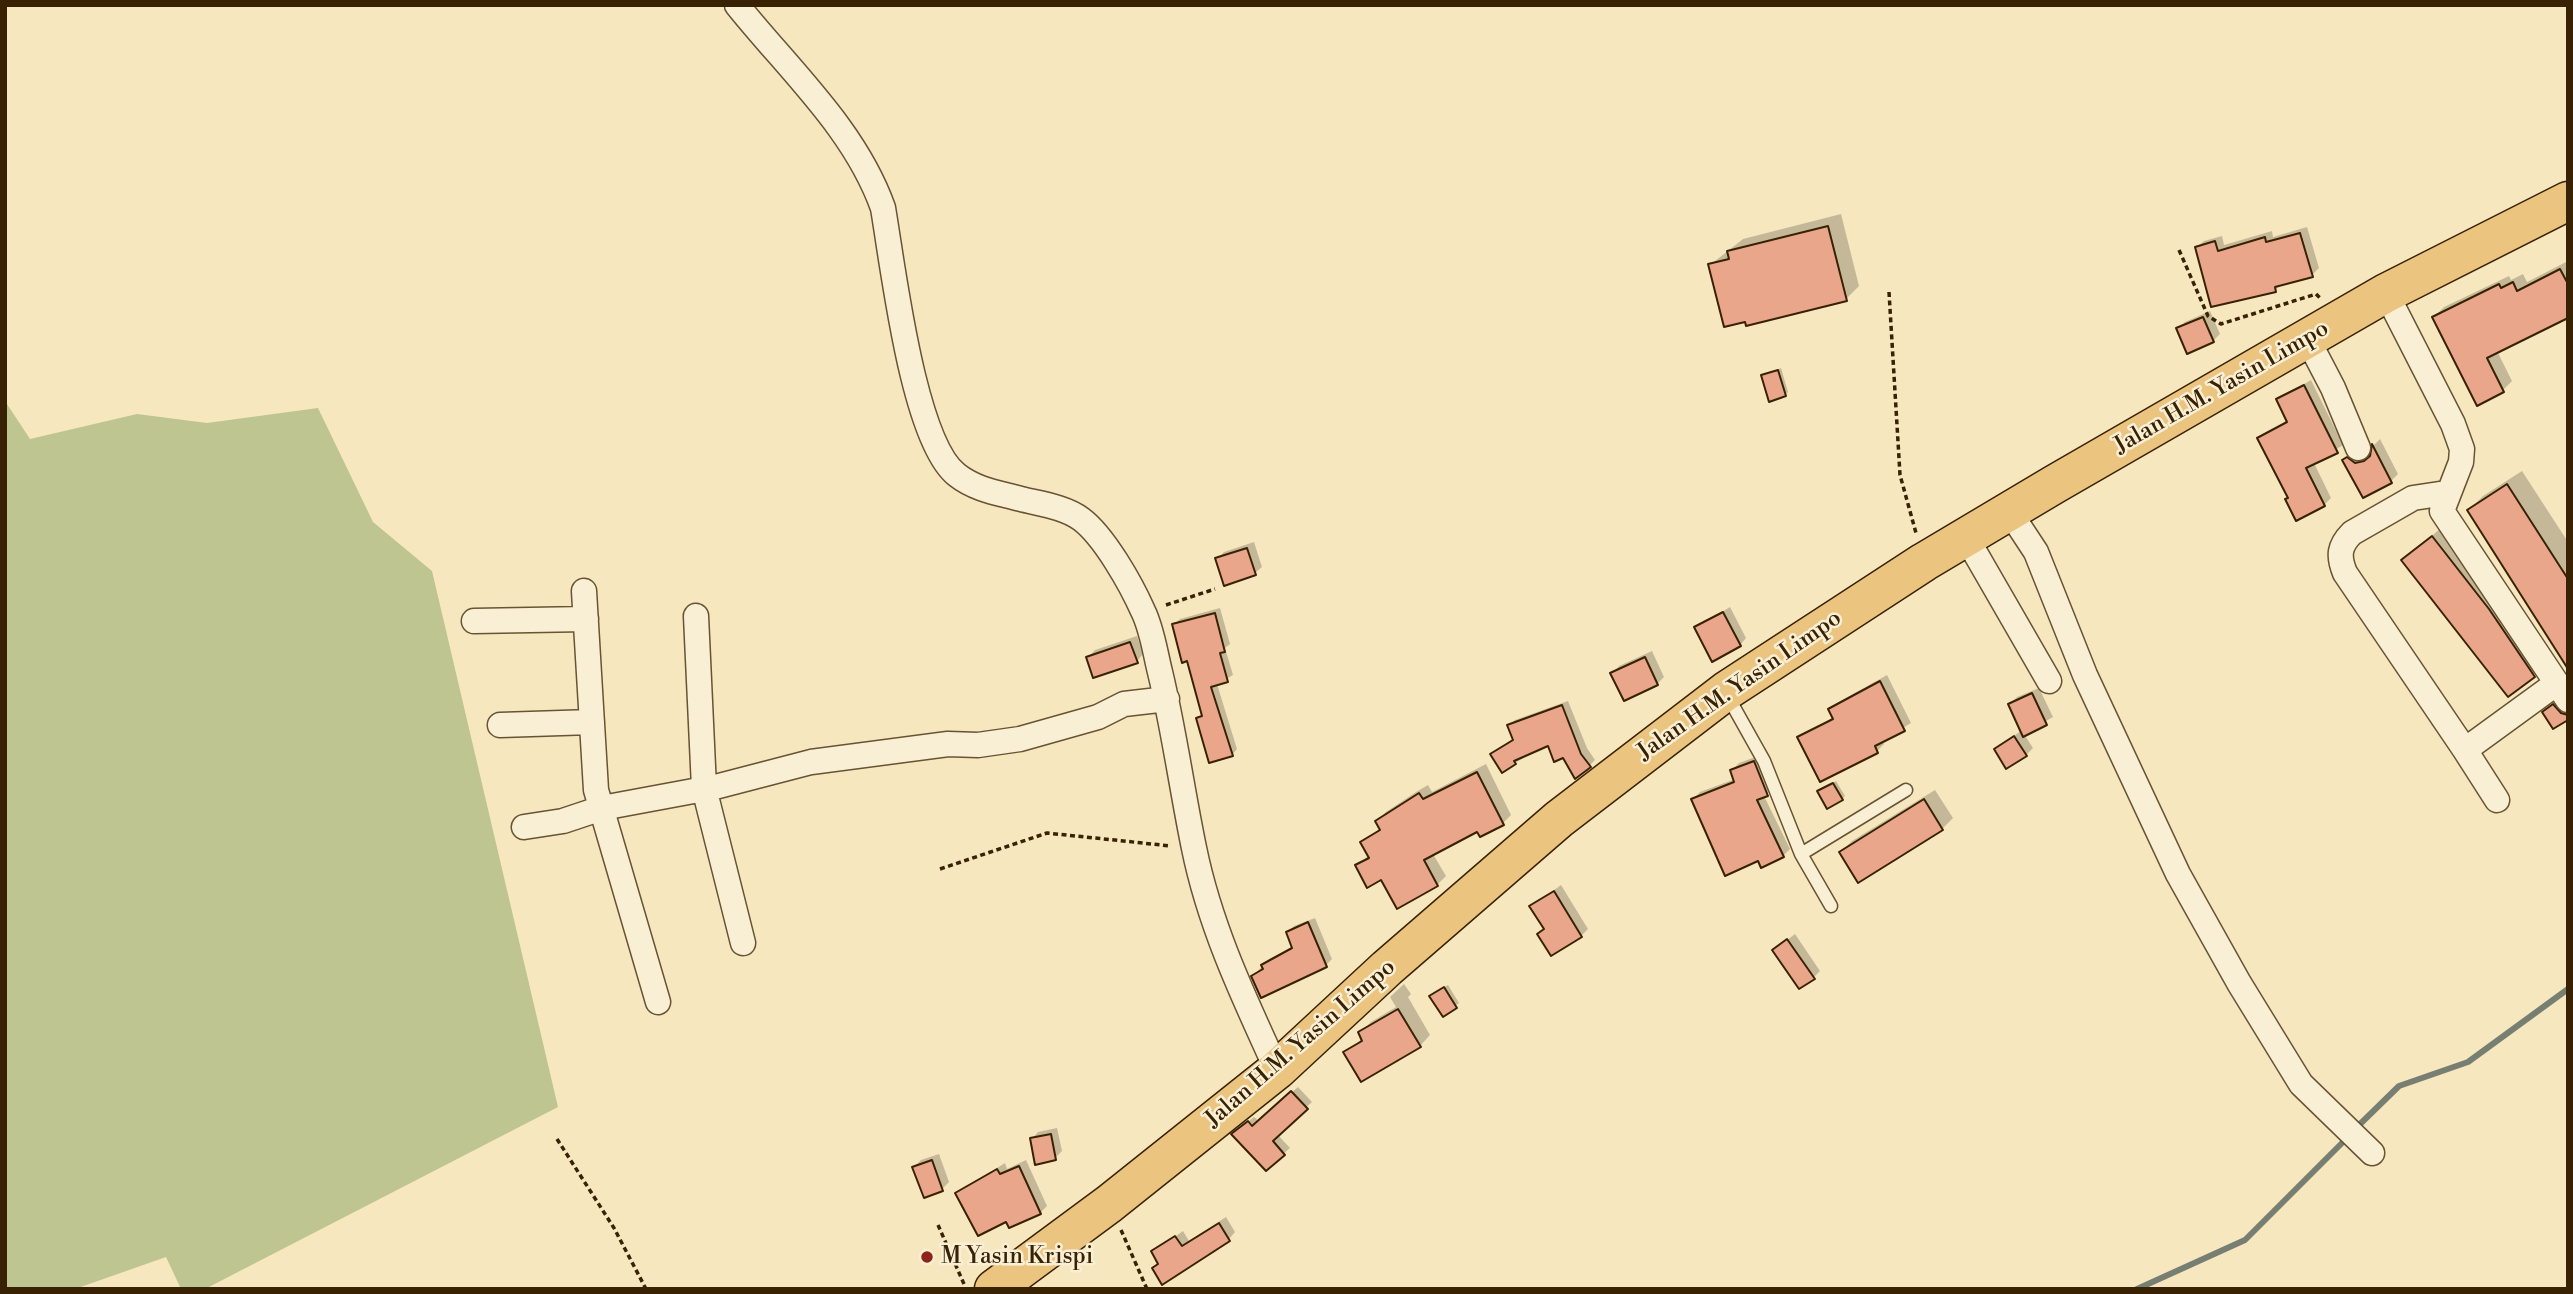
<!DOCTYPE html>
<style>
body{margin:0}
#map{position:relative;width:2573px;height:1294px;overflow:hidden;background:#f6e7bf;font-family:"Libre Bodoni",serif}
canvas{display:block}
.frame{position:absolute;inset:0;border:7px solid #392204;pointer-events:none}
</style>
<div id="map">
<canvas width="2573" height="1294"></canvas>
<div class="frame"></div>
</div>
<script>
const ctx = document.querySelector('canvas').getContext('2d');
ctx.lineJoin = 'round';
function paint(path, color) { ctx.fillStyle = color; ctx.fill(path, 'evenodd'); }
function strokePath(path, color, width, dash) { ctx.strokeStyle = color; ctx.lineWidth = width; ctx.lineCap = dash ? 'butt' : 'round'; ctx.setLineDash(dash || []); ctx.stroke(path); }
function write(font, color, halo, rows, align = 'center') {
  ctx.font = font + ' "Libre Bodoni",serif'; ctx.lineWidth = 5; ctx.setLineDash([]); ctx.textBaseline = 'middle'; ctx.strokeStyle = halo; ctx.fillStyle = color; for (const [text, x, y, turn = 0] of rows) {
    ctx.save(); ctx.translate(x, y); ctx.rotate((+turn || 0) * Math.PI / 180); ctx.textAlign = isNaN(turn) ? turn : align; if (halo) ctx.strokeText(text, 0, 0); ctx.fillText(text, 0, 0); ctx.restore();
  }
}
paint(new Path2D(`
 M5 401 30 439 137 414 207 423 318 408 373 522 432 571 558 1107 205 1289H181L166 1257 75 1289H5Z`), '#bec590');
paint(new Path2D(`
 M1841 214 1859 286 1846 299 1710 265 1743 239Z
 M2307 227 2319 268 2312 275 2283 283 2275 290 2197 247 2204 241 2222 236 2224 245 2272 231 2273 237Z
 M2568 261V316L2497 351 2512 381 2503 390 2434 317 2444 307 2509 276 2511 280 2523 274 2527 282Z
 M2210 311 2220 334 2213 341 2178 329 2185 322Z
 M1781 368 1788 392 1785 395 1763 376Z
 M2311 380 2343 445 2314 463 2331 498 2324 505 2289 497 2259 438 2288 420 2278 399Z
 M2380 439 2398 474 2391 481 2344 460 2351 453 2372 455 2374 445Z
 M2522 471 2568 542V647L2469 510 2483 496Z
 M2447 523 2548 661 2533 675 2403 560Z
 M1254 542 1262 567 1255 573 1217 559 1224 552Z
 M1730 607 1746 638 1740 645 1696 628Z
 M1220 608 1230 644 1225 648 1233 675 1217 684 1237 749 1232 755 1198 718 1203 713 1174 624 1180 619Z
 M1137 636 1143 654 1137 661 1088 657 1095 650Z
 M1652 651 1664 677 1657 684 1613 673 1619 666Z
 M1887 675 1911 723 1882 741 1884 744 1877 751 1800 737 1834 717 1830 710 1837 703Z
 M2039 688 2053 717 2024 734 2033 748 2026 755 1996 749 2022 730 2010 704 2017 697Z
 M2561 699 2568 707V718L2554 727 2551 705Z
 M1568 701 1587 748 1595 760 1589 766 1564 756 1549 743 1515 763 1492 754 1514 738 1509 726 1515 720Z
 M1761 755 1774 788 1764 796 1790 849 1783 856 1759 859 1693 799 1700 792 1735 779 1732 770 1739 763Z
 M1486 764 1511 815 1503 823 1478 830 1433 854 1446 876 1437 885 1398 907 1382 877 1357 866 1369 855 1362 842 1381 828 1377 821 1386 812 1416 792 1428 785 1432 792Z
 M1836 781 1845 796 1842 799 1822 789Z
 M1935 790 1953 818 1942 829 1858 880 1841 852 1852 841Z
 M1561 885 1588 929 1581 936 1539 934 1545 928 1532 906Z
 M1315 918 1332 959 1326 965 1253 976 1269 959 1294 946 1288 932 1294 926Z
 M1795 934 1820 971 1814 977 1774 950Z
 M1404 984 1411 994 1408 997 1430 1035 1420 1046 1345 1052 1363 1038 1360 1033 1371 1022 1396 1007 1390 997Z
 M1448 985 1459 1003 1443 1015 1434 993Z
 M1298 1087 1312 1102 1277 1134 1290 1148 1266 1169 1239 1129 1254 1117 1259 1121Z
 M1057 1128 1062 1151 1055 1158 1032 1139 1038 1132Z
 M939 1154 949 1182 942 1189 925 1196 914 1167 921 1160Z
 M1026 1160 1047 1206 1040 1213 1007 1220 957 1193 1005 1163 1007 1169Z
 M1226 1217 1235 1232 1229 1239 1153 1252 1183 1231 1189 1241Z`), '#0003');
strokePath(new Path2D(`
 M2355 1129 2399 1086 2468 1062 2568 989
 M2137 1289 2245 1240 2348 1137`), '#777f72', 6);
const building = new Path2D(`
 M1828 226 1847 301 1746 326 1745 322 1724 327 1708 264 1729 259 1727 251Z
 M2300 233 2313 277 2275 287 2276 292 2211 307 2195 247 2215 241 2218 251 2265 237 2266 242Z
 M2560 269 2568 284V318L2487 358 2504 392 2477 406 2432 317 2499 284 2501 288 2513 282 2517 291Z
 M2203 317 2214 342 2187 354 2176 328Z
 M1778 370 1786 396 1769 402 1761 375Z
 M2304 385 2338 453 2306 468 2325 506 2296 521 2285 499 2288 498 2257 438 2287 422 2276 399Z
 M2372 444 2392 483 2363 498 2342 460 2347 457 2355 463 2364 461 2370 456Z
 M2507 484 2568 579V669L2467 510Z
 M2432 536 2489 609 2535 677 2508 697 2401 560Z
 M1247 548 1256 575 1224 586 1215 558Z
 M1723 612 1741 646 1712 662 1694 627Z
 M1215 613 1225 652 1220 653 1228 682 1211 687 1233 756 1209 763 1196 718 1202 716 1187 661 1182 663 1172 624Z
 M1130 642 1138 663 1093 678 1086 657Z
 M1645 657 1658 685 1624 701 1610 673Z
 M1880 681 1905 731 1875 746 1878 753 1820 782 1797 737 1833 719 1828 709Z
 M2032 693 2047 725 2023 737 2008 704Z
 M2553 704 2561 713 2568 715V720L2553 729 2542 712Z
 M1562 705 1581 754 1591 767 1575 779 1563 758 1554 762 1548 746 1514 761 1516 764 1502 773 1490 754 1513 740 1507 725Z
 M2014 736 2027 756 2006 769 1994 749Z
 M1754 761 1768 796 1757 800 1784 857 1761 868 1758 861 1725 876 1691 799 1734 782 1730 770Z
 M1477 772 1504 825 1480 837 1477 832 1424 860 1438 886 1397 909 1381 880 1367 888 1355 865 1369 858 1360 842 1380 830 1375 821 1419 793 1423 799Z
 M1833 783 1843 800 1827 809 1817 791Z
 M1924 799 1943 830 1858 883 1839 852Z
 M1554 891 1582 937 1551 956 1537 934 1544 929 1529 906Z
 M1308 922 1327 967 1261 998 1251 976 1263 969 1261 965 1292 948 1286 932Z
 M1787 939 1815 979 1799 989 1772 950Z
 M1444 987 1457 1008 1443 1017 1429 996Z
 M1398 1009 1421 1047 1361 1082 1343 1052 1362 1041 1358 1032Z
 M1291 1091 1308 1109 1273 1141 1285 1155 1266 1171 1231 1134 1248 1121 1252 1126Z
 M1051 1134 1056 1160 1035 1165 1030 1138Z
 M932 1160 943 1191 924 1198 912 1167Z
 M1019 1166 1041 1214 1009 1228 1006 1222 978 1236 955 1193 997 1169 1000 1174Z
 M1219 1223 1230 1241 1162 1285 1152 1268 1158 1264 1151 1251 1175 1236 1182 1246Z`);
paint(building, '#e9a68a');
strokePath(building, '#392204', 2);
const lane = new Path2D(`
 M1727 695 1764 761 1801 854 1831 906
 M1801 854 1906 790`);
const street = new Path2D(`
 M737 5C789 70 855 129 883 208 893 266 913 441 957 475 976 490 999 493 1021 499 1041 504 1065 507 1081 519 1104 536 1131 584 1143 611 1152 629 1155 652 1160 672 1174 730 1182 790 1194 848 1210 927 1244 998 1277 1070
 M2386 293 2453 424 2462 449 2461 462 2442 511 2568 700
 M2308 340 2333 388 2358 448
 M2446 493 2413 498 2352 533C2339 546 2338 556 2345 573L2465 750 2557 683
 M2009 511 2036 552 2085 675 2178 874 2239 983 2301 1084 2372 1153
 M1966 537 2049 681
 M584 591 596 790 658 1002
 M696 616 704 788 743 943
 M474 621 586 619
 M500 725 592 722
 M2465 750 2497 800
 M524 827 563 821 602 808 715 787 811 762 948 744 978 745 1020 739 1098 717 1124 704 1167 699`);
const primary = new Path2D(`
 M994 1289 1109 1204 1277 1070 1387 968 1559 819 1726 691 1924 562 2055 484 2386 293 2568 201`);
strokePath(lane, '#685333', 15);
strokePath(street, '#685333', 27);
strokePath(primary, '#392204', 41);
strokePath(new Path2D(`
 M2179 250 2208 316 2221 324 2316 294 2320 298
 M1889 292 1900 475 1916 533
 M1166 605 1215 589
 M940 869 1047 833 1171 846
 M557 1139 614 1228 646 1289
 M938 1225 964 1284
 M1121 1230 1147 1289`), '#392204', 3.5, [5, 3.5]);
strokePath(lane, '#f9efd5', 12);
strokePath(street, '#f9efd5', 24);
strokePath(primary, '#ebc480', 38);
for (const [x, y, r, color] of [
 [927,1257,7,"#8f2418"]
]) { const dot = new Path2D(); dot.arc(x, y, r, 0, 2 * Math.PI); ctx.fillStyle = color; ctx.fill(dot); strokePath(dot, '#f9efd5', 2.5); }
write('23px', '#392204', '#f9efd5', [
 ["Jalan H.M. Yasin Limpo",2222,388,-30],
 ["Jalan H.M. Yasin Limpo",1740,686,-35],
 ["Jalan H.M. Yasin Limpo",1301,1044,-41]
]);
write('23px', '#392204', '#f9efd5', [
 ["M Yasin Krispi",941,1257]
], 'left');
</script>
